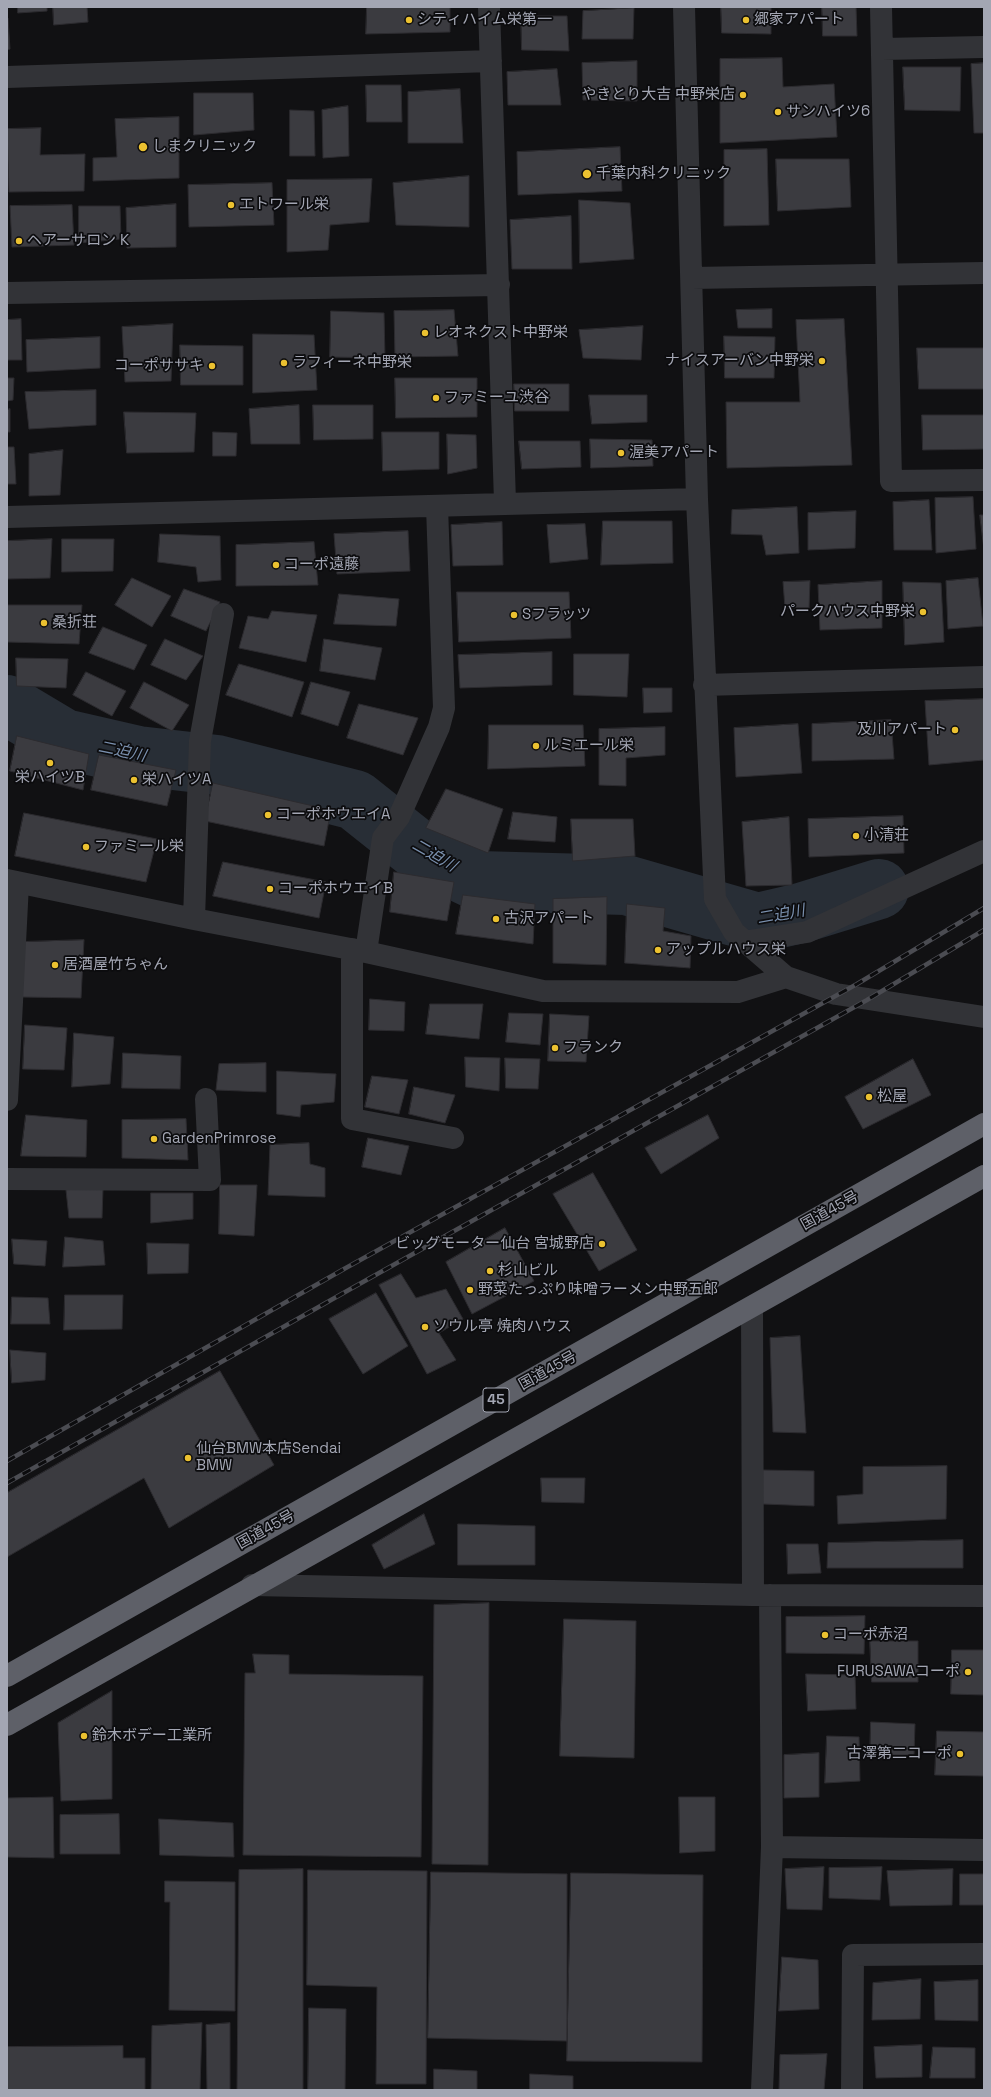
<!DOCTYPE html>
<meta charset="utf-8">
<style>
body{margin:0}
#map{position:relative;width:991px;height:2097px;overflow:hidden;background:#111113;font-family:"Space Grotesk",sans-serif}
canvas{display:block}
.frame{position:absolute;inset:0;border:8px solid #a3a6b3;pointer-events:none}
</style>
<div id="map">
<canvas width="991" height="2097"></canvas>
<div class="frame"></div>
</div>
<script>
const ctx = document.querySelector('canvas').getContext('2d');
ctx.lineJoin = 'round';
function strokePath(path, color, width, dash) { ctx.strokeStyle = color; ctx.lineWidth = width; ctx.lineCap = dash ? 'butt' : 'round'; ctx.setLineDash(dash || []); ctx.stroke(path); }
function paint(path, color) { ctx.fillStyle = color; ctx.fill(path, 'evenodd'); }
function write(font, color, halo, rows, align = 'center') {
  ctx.font = font + ' "Space Grotesk","Noto Sans JP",sans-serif'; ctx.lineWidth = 3.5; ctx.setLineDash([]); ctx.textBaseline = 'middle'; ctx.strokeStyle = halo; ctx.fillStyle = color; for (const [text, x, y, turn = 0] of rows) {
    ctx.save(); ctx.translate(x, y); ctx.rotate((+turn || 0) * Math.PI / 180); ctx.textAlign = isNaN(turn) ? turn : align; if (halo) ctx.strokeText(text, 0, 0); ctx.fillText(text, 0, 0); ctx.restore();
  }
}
strokePath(new Path2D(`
 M7 705 64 739 138 756 217 765 355 800 424 855 479 881 626 885 758 923 801 913 879 889`), '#282e36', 60);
const building = new Path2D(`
 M18 7H47V11L18 13Z
 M53 7H87L88 22 54 25Z
 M367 7H450V32L366 34Z
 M721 7H771V34L722 33Z
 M822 7H856L857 36H823Z
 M634 8 633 39H582L583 11Z
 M521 16H567L569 51 522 50Z
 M7 18H8L10 49 7 50Z
 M782 58 783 87 834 84 837 137 720 143V59Z
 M637 61V101L583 100 582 63Z
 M984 63V133H974L971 64Z
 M903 67H961L960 111 905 110Z
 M557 69 561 105H508L507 72Z
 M366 85H401L402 122H367Z
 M460 89 463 143H408V92Z
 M194 93H253L254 130 194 135Z
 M348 106 349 156 323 158 322 110Z
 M290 110 314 111 315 156H290Z
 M179 117V178L93 181V158L117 157 115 119Z
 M41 128 40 155 85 154 84 191 9 192 7 129Z
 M620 147 622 191 518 195 517 152Z
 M767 149 769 225 724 226V150Z
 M776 159H849L851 207 778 211Z
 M469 176V227L396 225 393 183Z
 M372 179 369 222 330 225 328 250 287 252V180Z
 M272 183 274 225 189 227 188 185Z
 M579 200 630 203 634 259 580 263Z
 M176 204V247L127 248 126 208Z
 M72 205 74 245 12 247 10 206Z
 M79 206H120L121 239 79 243Z
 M571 216 572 269H512L510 220Z
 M772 309V328H738L736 310Z
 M454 310 458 356 395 357 394 311Z
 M331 311 384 313 385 358 330 357Z
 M21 319 22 360H7V320Z
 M844 319 852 465 727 468 726 402H800L796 320Z
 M173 324 171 381 125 382 122 327Z
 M643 326 641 360 583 358 579 330Z
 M253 334 314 335 317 390 253 393Z
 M724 336 775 337 774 378H725Z
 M100 337V368L27 372 26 340Z
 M180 345 243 346V385H181Z
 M917 348H984V389H919Z
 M7 378H14L13 400 7 401Z
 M395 378H477V417L396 418Z
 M514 384H569V411H515Z
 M96 390V425L29 429 25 392Z
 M589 395H647V422L592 424Z
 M299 405 300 444H251L249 409Z
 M313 405H373V439L314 440Z
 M10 409V432H7V410Z
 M124 412 196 413 194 452 127 453Z
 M922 415H984V449L923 450Z
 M213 432 237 433 236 456H213Z
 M382 432H439V469L383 471Z
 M447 434 476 435 477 468 448 474Z
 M590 439 652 440 653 466 591 468Z
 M519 441H580L581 467 522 469Z
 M7 447H14L16 484H7Z
 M63 450 60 495 29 496V454Z
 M973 497 976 549 936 553 935 498Z
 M929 500 932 550H894L893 502Z
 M797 507 799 553 766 555 762 535 731 534 732 510Z
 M856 511 855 548 808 550V513Z
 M980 515H984V549Z
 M603 521H672L673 563 601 565Z
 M502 522 503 565 453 566 451 525Z
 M585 524 588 559 550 563 547 525Z
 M408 531 410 571 337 574 334 534Z
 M160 534 220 536 221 580 198 582 196 567 158 562Z
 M52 539 50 578 7 579V541Z
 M62 539H114L113 571 62 572Z
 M314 542 318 585 236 586V545Z
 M132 578 171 596 152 627 115 605Z
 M978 578 983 626 948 629 946 581Z
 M810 581 809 608H785L783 582Z
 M882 581V628L820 630 818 585Z
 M903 582 941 583 944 642 905 645Z
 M184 589 220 602 206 631 171 616Z
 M457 592H569L571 638 459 642Z
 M339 594 399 599 396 626 334 624Z
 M7 605H82L79 644 7 642Z
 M272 611 317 615 306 662 239 648 248 616 268 619Z
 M103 627 147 645 134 670 89 653Z
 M165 639 203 656 186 680 151 665Z
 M324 639 382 648 375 680 320 671Z
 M552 652V685L460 688 458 655Z
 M574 654H629L627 697 574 695Z
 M16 658 68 659 66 688 17 686Z
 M239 664 304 682 292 717 226 695Z
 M86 672 126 691 112 716 73 695Z
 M144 682 189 705 172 731 130 708Z
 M311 682 350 692 338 726 301 714Z
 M643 688H672V712L644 713Z
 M984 699V760L929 765 925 701Z
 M359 704 418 718 403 755 347 738Z
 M891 720 894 759 812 761V724Z
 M798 724 802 773 736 777 734 728Z
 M489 725H583L585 766 488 769Z
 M665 727V755L626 758V786L599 785V729Z
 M17 736 89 754 83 790 10 771Z
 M99 755 176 770 167 806 91 790Z
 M213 783 331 810 324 846 205 821Z
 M446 789 503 809 488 853 426 828Z
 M513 812 557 817 555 842 508 839Z
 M24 813 157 839 146 882 15 856Z
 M903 816 904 853 809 857 808 819Z
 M789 817 792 885 746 886 742 822Z
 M571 819H633L635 856 573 861Z
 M223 862 326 882 319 918 213 896Z
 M394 872 454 882 447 921 390 912Z
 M463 895 535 904 533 944 456 934Z
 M607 897 606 965 553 963V899Z
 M627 904 665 908 663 931 691 936 690 968 625 963Z
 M84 940 81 998 22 997V942Z
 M370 999 405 1002 404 1031 369 1030Z
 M430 1004H483L479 1039 426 1034Z
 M509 1013 543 1014 540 1045 506 1042Z
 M550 1014 589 1016 586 1062 548 1061Z
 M25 1025 67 1028 64 1070 23 1069Z
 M74 1033 114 1037 110 1084 72 1087Z
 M123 1053 181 1056 180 1089 122 1088Z
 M465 1057 500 1058 499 1091 466 1087Z
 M505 1058 540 1059 538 1089 506 1088Z
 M913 1059 931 1095 863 1129 845 1097Z
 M266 1063V1092L216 1090 219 1064Z
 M277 1071 336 1074 334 1102 301 1105 300 1117 277 1114Z
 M372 1076 408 1080 399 1114 365 1107Z
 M414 1087 455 1095 445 1123 409 1114Z
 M26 1115 87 1120 86 1157 21 1156Z
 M708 1115 719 1138 661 1174 645 1148Z
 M186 1119 188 1160 122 1158V1120Z
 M368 1138 409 1146 401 1175 362 1167Z
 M309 1143 310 1164 325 1168V1197L268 1195 270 1145Z
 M593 1173 637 1250 599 1271 553 1194Z
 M220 1185H257L254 1236 219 1234Z
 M103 1189 102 1218H69L66 1190Z
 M151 1193H193V1219L151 1223Z
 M505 1228 534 1281 472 1314 446 1262Z
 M65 1237 103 1241 105 1265 63 1267Z
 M12 1239 47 1241 45 1266 14 1264Z
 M147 1243 189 1244 188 1273 148 1274Z
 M401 1274 416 1298 446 1289 463 1319 439 1333 456 1360 427 1374 379 1285Z
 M376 1293 408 1346 363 1374 329 1319Z
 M65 1295H123L122 1329 64 1330Z
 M12 1297 48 1298 50 1324H11Z
 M800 1336 806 1433 773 1432 770 1338Z
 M10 1350 46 1353 45 1380 12 1383Z
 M220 1371 274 1465 169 1528 144 1478 7 1557V1493Z
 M947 1466 946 1519 838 1524 837 1496 863 1494V1467Z
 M763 1470 814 1471V1506L763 1504Z
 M541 1478H585L584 1503 542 1502Z
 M424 1514 435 1544 384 1569 372 1545Z
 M458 1524 535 1526V1565H458Z
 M963 1540V1568H827L828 1543Z
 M787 1544H818L821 1573 788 1574Z
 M489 1603 488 1865 432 1864 434 1605Z
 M865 1616 864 1654 786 1653V1617Z
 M564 1619 636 1621 634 1758 560 1756Z
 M870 1641H918V1682H872Z
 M952 1650H984V1695L951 1694Z
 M253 1654 289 1655V1674L423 1676 421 1857 243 1855 245 1673H255Z
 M806 1674 855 1675 856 1709 808 1711Z
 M112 1691V1799L61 1801 58 1723Z
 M871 1722 915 1724 914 1755H870Z
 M937 1731 984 1732V1776L935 1775Z
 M827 1736 859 1737 860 1781 825 1783Z
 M819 1753V1797L784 1798V1755Z
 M7 1771 8 1798 53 1797 54 1858 7 1857Z
 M679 1797H715V1851L680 1853Z
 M119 1814 120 1854H60V1815Z
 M159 1819 233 1823 234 1857 160 1855Z
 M824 1867 822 1910 787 1909 785 1869Z
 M882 1867 880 1900 829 1898V1868Z
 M303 1869V2090H237L239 1870Z
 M953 1869 952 1905 890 1906 887 1871Z
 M308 1870 427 1871 426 2084H376L377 1987 307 1985Z
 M431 1872 567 1874V2041L428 2038Z
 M571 1873 703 1875 702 2062 567 2061Z
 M960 1874H984V1905H960Z
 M165 1881 235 1882V2011L169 2010 170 1902H165Z
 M782 1957 818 1960 819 2009 779 2011Z
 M921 1979 920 2019 872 2020 873 1983Z
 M978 1980V2021L935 2020 934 1982Z
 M309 2008 346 2009 345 2090H308Z
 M202 2023 200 2090H151L152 2026Z
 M230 2023V2090H207L206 2025Z
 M922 2045V2077L876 2078 874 2047Z
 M123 2046V2058H145V2090H7V2047Z
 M933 2047 975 2048V2078H930Z
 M827 2054 824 2090H779L780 2055Z
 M434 2069 477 2071V2090H434Z
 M530 2074 573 2076V2090H530Z`);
paint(building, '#3b3b40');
strokePath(building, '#2c2b2f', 1);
strokePath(new Path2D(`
 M489 7 505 502
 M684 7 697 499 715 899 734 932 786 977
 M881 7 891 481 984 480
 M882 49 984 47
 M7 77 491 61
 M692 278 984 273
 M7 293 499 285
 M7 517 697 499
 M704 685 984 677
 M7 880 194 919 366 952 543 991 738 992 786 977 836 994 984 1017
 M194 919 200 741 223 614
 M743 942 807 932 984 851
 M352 949V1119L453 1138
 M366 952 383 838 399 817 439 727 444 708 437 506
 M7 1100 18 884
 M7 1179 210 1180 206 1099
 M752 1308 753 1595
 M252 1585 753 1595 984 1596
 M772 1847 984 1850
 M762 2090 772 1847 770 1595
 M852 2090 853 1955 984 1954`), '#323337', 22);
strokePath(new Path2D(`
 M7 1676 984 1124
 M7 1725C332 1540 660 1361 984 1176`), '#5e6068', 22);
const rail = new Path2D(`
 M7 1461 344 1269 857 984 984 908
 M7 1483 354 1287 867 1000 984 930`);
strokePath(rail, '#4b4c52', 4.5);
strokePath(rail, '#0c0c0e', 3, [9]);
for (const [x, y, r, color] of [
 [409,20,4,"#ebc130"],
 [746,20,4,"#ebc130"],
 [743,95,4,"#ebc130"],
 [778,112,4,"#ebc130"],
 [143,147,5,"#ebc130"],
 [587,174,5,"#ebc130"],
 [231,205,4,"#ebc130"],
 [19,241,4,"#ebc130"],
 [425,333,4,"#ebc130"],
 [822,361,4,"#ebc130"],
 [284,363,4,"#ebc130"],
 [212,366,4,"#ebc130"],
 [436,398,4,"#ebc130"],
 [621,453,4,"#ebc130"],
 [276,565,4,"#ebc130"],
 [923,612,4,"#ebc130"],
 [514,615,4,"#ebc130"],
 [44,623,4,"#ebc130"],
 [955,730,4,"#ebc130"],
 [536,746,4,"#ebc130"],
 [50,763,4,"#ebc130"],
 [134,780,4,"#ebc130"],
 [268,815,4,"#ebc130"],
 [856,836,4,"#ebc130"],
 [86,847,4,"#ebc130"],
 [270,889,4,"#ebc130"],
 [496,919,4,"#ebc130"],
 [658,950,4,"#ebc130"],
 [55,965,4,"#ebc130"],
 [555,1048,4,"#ebc130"],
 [869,1097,4,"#ebc130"],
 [154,1139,4,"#ebc130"],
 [602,1244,4,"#ebc130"],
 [490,1271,4,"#ebc130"],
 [470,1290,4,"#ebc130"],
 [425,1327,4,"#ebc130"],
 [188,1458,4,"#ebc130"],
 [825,1635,4,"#ebc130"],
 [968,1672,4,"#ebc130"],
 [84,1736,4,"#ebc130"],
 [960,1754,4,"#ebc130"]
]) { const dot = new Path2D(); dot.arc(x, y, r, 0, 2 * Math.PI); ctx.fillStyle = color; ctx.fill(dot); strokePath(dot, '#0c0c0e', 1.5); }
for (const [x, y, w] of [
 [496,1400,26]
]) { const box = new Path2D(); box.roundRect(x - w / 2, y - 12, w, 24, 3); ctx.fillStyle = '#0c0c0e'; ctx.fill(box); strokePath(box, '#a3a6b3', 1); }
write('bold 14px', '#a3a6b3', null, [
 ["45",496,1400]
]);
write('15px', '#a3a6b3', '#0c0c0e', [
 ["シティハイム栄第一",417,20],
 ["郷家アパート",754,20],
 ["やきとり大吉 中野栄店",735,95,"right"],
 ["サンハイツ6",786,112],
 ["しまクリニック",152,147],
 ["千葉内科クリニック",596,174],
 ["エトワール栄",239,205],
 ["ヘアーサロン K",27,241],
 ["レオネクスト中野栄",433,333],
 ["ナイスアーバン中野栄",814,361,"right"],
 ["ラフィーネ中野栄",292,363],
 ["コーポササキ",204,366,"right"],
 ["ファミーユ渋谷",444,398],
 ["渥美アパート",629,453],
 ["コーポ遠藤",284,565],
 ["パークハウス中野栄",915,612,"right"],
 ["Sフラッツ",522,615],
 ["桑折荘",52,623],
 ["及川アパート",947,730,"right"],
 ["ルミエール栄",544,746],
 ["栄ハイツB",50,778,"center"],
 ["栄ハイツA",142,780],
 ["コーポホウエイA",276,815],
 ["小清荘",864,836],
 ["ファミール栄",94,847],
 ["コーポホウエイB",278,889],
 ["古沢アパート",504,919],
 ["アップルハウス栄",666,950],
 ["居酒屋竹ちゃん",63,965],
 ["フランク",563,1048],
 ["松屋",877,1097],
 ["GardenPrimrose",162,1139],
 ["ビッグモーター仙台 宮城野店",594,1244,"right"],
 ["杉山ビル",498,1271],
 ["野菜たっぷり味噌ラーメン中野五郎",478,1290],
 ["ソウル亭 焼肉ハウス",433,1327],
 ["仙台BMW本店Sendai",196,1449],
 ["BMW",196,1466],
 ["コーポ赤沼",833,1635],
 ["FURUSAWAコーポ",960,1672,"right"],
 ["鈴木ボデー工業所",92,1736],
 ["古澤第二コーポ",952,1754,"right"]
], 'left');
write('15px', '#a3a6b3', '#0c0c0e', [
 ["国道45号",830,1211,-29],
 ["国道45号",548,1371,-29],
 ["国道45号",266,1530,-29]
]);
write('italic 16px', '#7a90ae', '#0c0c0e', [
 ["二迫川",122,752,12],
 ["二迫川",434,856,30],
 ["二迫川",781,915,-10]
]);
</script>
